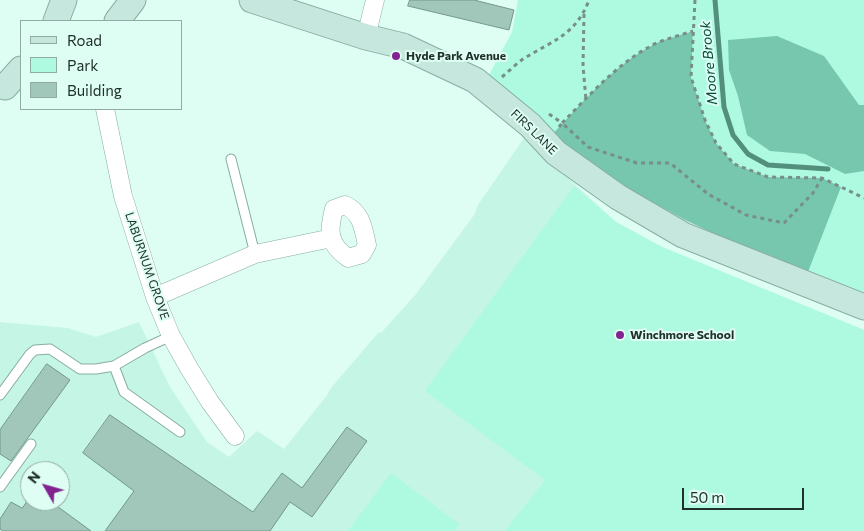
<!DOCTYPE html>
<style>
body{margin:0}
#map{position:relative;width:864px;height:531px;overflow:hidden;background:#defef3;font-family:Commissioner,sans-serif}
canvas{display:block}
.legend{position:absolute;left:20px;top:20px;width:162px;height:90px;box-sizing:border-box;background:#defef3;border:1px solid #92aca3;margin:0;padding:6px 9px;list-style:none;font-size:15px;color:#20302b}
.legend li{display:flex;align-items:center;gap:10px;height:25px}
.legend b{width:25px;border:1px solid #92aca3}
.north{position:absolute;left:20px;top:461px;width:50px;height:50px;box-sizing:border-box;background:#defef3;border:1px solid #92aca3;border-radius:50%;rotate:308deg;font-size:14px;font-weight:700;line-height:20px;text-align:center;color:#20302b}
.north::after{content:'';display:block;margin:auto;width:18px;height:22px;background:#82238f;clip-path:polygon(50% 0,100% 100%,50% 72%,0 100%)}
.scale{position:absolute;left:682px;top:488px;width:122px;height:22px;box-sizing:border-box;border:2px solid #20302b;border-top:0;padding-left:6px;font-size:15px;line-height:18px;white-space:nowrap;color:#20302b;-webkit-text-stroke:4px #defef3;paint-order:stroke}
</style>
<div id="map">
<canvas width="864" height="531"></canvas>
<ul class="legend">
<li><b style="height:6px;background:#c5e7de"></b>Road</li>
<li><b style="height:14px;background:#adfae1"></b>Park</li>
<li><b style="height:14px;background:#a1c7ba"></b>Building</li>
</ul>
<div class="north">N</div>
<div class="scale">50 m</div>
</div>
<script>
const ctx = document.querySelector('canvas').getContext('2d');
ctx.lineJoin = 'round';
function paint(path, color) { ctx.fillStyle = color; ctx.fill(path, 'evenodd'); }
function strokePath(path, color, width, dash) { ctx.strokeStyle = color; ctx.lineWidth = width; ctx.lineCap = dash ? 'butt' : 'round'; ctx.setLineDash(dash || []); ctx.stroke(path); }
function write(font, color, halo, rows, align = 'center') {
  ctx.font = font + ' Commissioner,sans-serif'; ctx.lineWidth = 4; ctx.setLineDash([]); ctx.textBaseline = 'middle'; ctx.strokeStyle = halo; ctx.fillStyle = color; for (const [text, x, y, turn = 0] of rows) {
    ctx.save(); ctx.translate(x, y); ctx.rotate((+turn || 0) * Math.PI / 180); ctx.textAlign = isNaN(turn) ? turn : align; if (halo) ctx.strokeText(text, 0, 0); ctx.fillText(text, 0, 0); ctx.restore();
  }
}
paint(new Path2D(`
 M524 138 616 222 668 250 864 330 753 531H0V322L68 328 96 337 139 322 170 387 207 442 229 457 257 431 284 449 328 394 330 389 379 332 381 333 416 294 474 215 478 205ZM30 471H60V501H30Z`), '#c5f5e5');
paint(new Path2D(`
 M518 0H864V304L806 277 822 178 768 177 734 164 716 143 705 120 691 77 692 31C677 36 662 39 648 47 611 69 580 105 551 136L489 75 512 32Z
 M574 186 616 222 660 246 864 330V531H505L545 480 425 391Z
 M391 473 459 524 454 531H348Z`), '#adfae1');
paint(new Path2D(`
 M693 31 691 77 705 120 716 143 734 164 768 177 822 178 841 187 806 277 685 220 627 188 551 136C580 105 611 68 649 47 662 39 678 36 693 31Z
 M777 36 824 56 859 105H864V171L845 174 805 154 770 151 747 135 738 96 729 70 728 40Z`), '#77c6ae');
strokePath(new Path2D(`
 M715 0 724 107 733 135 748 154 768 165 828 169`), '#538f7d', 5);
const building = new Path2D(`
 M410 0H474L514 10 509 30 408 6Z
 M47 364 70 380 11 461 0 454V430Z
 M110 415 253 512 282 473 302 488 347 427 367 441 312 517 290 502 270 531H105L134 491 83 453Z
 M30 497V501H50L91 531H3L0 529V519L11 502 22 508Z`);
paint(building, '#a1c7ba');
strokePath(building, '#73988c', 1);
const lane = new Path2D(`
 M231 159 255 254
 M114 366 124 392 180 432
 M0 395 30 354 35 350 50 349 80 369H96L114 366 145 348 171 336
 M0 487 31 444`);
const street = new Path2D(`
 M366 37 375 0
 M105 109 123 196 155 297 171 336 189 368 210 402 235 436
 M345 205C362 213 363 228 367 245L362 254 348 258C328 244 328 231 334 209Z
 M155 297 255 254 332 238`);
const secondary = new Path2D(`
 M252 0 366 37 403 46 475 80 530 125 556 153 618 197 683 235 864 307
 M56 21 64 0
 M117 21 133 0
 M5 87 21 69`);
strokePath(lane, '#88ada1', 11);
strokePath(street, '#88ada1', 19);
strokePath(secondary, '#88ada1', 27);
strokePath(new Path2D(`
 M695 0 691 77 705 120 716 143 734 164 768 177 822 178 864 198
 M584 14 583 66 586 100
 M502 77C509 71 516 64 523 59 552 41 576 35 589 0
 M549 114 562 123C588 97 616 65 649 47 663 39 678 36 693 31
 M559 127 562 123 588 147 637 163H670L708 194 746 215 784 223 813 193 822 178`), '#778f87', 3, [4, 4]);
strokePath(lane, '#fff', 9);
strokePath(street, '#fff', 18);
strokePath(secondary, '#c5e7de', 25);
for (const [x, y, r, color] of [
 [396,56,5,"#82238f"],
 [620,335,5,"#82238f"]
]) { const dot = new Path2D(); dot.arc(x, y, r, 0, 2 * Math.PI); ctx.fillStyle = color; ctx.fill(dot); strokePath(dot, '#defef3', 2); }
write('bold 12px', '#20302b', '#defef3', [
 ["Hyde Park Avenue",406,56],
 ["Winchmore School",630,335]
], 'left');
write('12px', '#20302b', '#defef3', [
 ["FIRS LANE",534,132,44],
 ["LABURNUM GROVE",147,266,71]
]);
write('italic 14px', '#034b3b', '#defef3', [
 ["Moore Brook",709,63,-95]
]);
</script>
